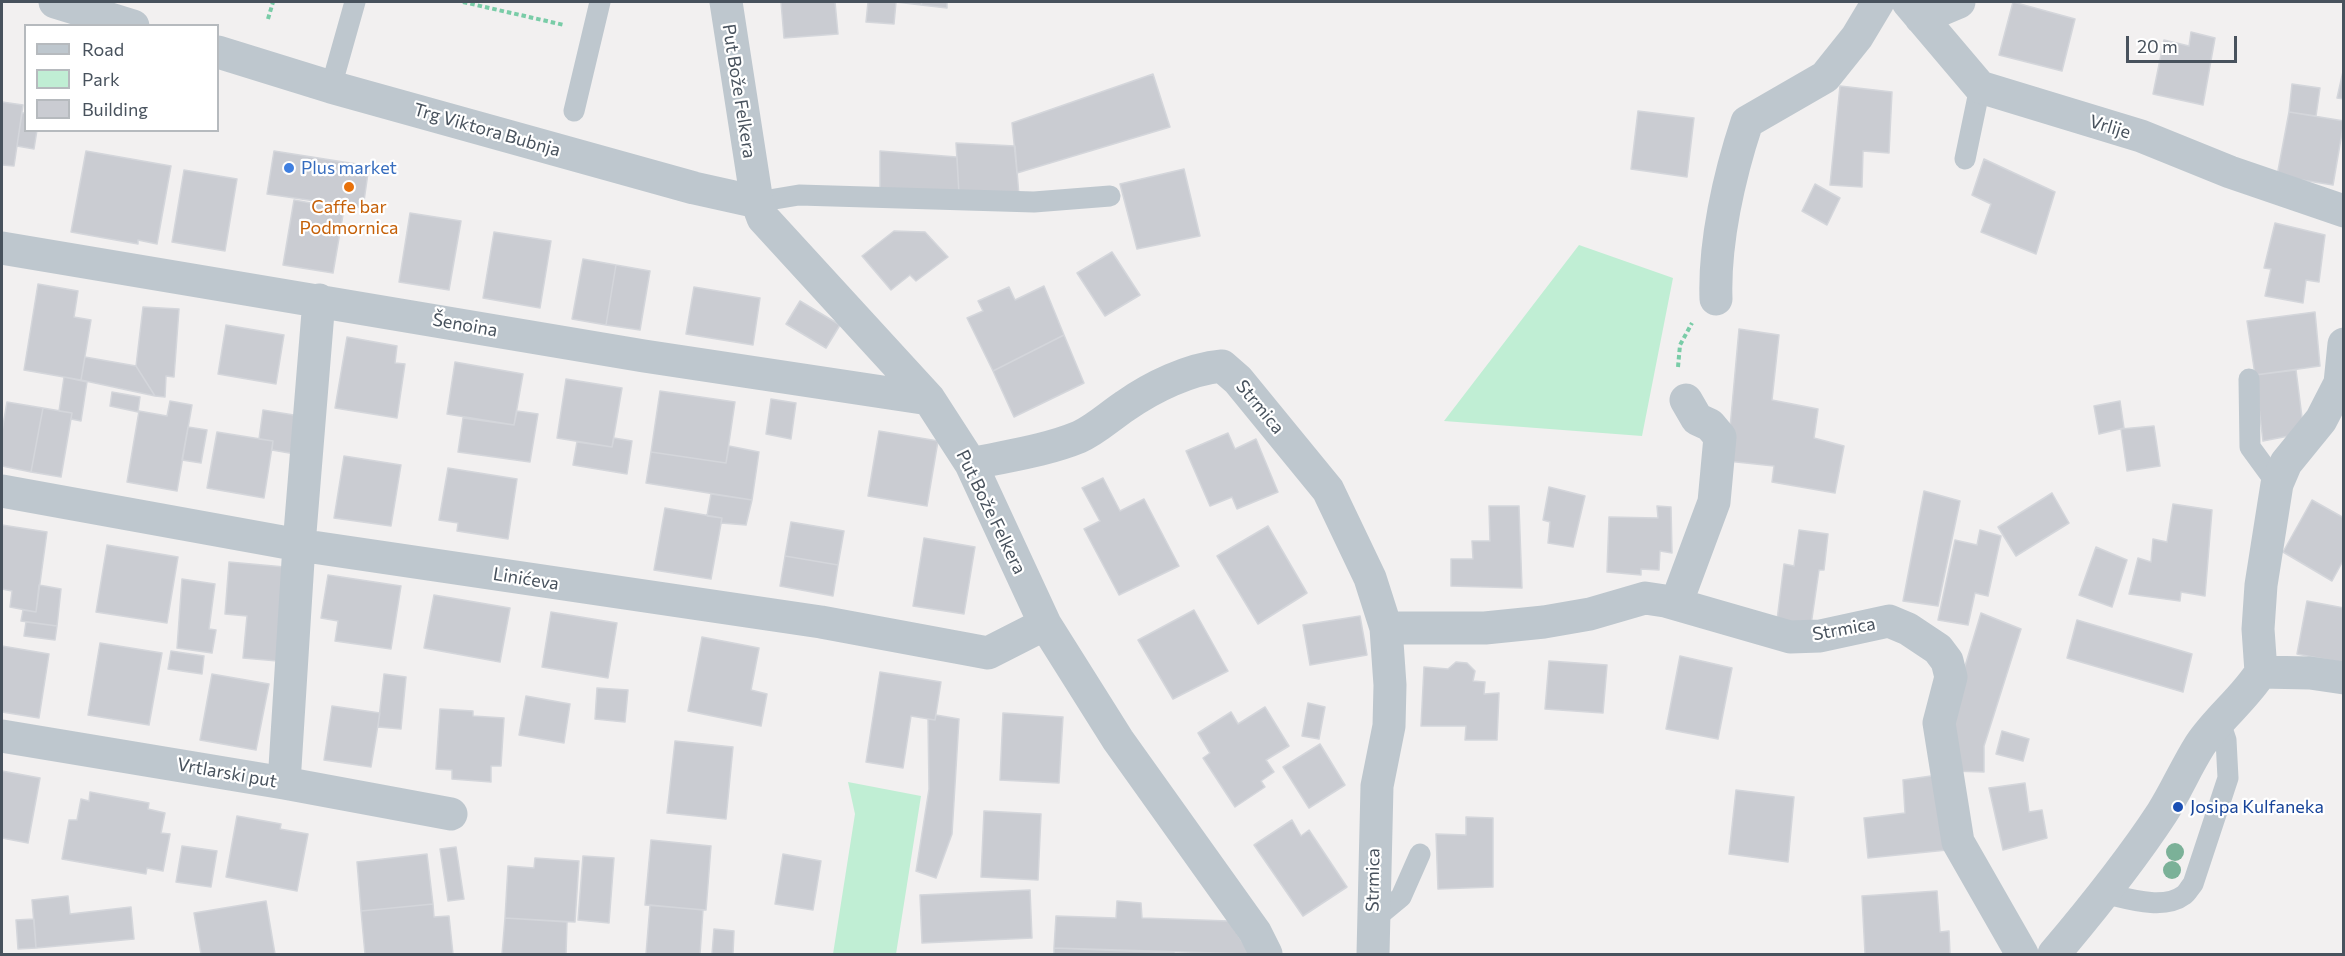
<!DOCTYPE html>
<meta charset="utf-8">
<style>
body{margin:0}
#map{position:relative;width:2345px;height:956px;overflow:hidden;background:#f2f0f0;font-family:Commissioner,sans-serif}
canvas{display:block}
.frame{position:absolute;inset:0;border:3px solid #48525d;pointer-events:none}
.legend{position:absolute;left:24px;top:24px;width:195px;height:108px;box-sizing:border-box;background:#fff;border:2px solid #b6babe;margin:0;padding:8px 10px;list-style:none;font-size:18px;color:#48525d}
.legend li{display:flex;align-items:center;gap:12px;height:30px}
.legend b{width:30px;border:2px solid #b6babe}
.scale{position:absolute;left:2126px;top:36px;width:111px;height:27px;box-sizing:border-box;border:3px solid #48525d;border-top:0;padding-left:8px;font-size:18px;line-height:21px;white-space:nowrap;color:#48525d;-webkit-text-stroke:4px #fff;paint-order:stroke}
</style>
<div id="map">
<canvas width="2345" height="956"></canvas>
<div class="frame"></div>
<ul class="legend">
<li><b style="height:8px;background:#bec7ce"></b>Road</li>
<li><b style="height:16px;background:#c0eed4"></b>Park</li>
<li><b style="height:16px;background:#caccd2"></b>Building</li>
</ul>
<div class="scale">20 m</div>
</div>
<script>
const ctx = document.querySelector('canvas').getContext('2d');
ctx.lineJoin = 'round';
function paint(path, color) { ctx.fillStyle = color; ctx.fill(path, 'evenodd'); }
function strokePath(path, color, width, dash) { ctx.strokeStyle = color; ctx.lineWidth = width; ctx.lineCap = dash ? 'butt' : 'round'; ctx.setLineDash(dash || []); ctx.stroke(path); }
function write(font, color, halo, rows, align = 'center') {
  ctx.font = font + ' Commissioner,sans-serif'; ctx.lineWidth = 4.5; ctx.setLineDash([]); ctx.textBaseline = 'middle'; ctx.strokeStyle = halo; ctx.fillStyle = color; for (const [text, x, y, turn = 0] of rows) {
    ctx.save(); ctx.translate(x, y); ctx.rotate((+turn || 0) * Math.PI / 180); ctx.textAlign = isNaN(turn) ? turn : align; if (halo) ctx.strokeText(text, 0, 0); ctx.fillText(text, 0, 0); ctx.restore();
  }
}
paint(new Path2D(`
 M1579 245 1673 278 1642 436 1444 421Z
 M848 782 921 796 896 954H833L855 814Z`), '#c0eed4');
const building = new Path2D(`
 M781 2H835L838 34 784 38Z
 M868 2H922L921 5 896 2 894 24 866 22Z
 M922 2H947V8L921 5Z
 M2013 2 2075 19 2062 71 1999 55Z
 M2191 32 2215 38 2203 105 2153 94 2164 40 2189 46Z
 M2344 67V99L2337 98Z
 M1153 74 1170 127 1017 173 1012 123Z
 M2292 84 2320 88 2316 116 2289 112Z
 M1840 86 1892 92 1889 153 1863 151 1862 187 1830 185Z
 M2 102 23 105 14 166 2 165Z
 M1638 111 1694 118 1687 177 1631 169Z
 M2289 112 2344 121 2333 185 2277 176Z
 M22 113H26V130H37L34 149 17 146Z
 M956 143 1015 146 1019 196 959 194Z
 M86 151 171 166 157 244 138 240V244L71 232Z
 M274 151 369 166 363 208 267 194Z
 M880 151 957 157 959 194 880 188Z
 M1984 159 2055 192 2036 254 1981 232 1991 204 1972 195Z
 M1184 169 1200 236 1137 249 1120 184Z
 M184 170 237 179 225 251 172 242Z
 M1815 184 1840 198 1827 225 1802 211Z
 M294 200 344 209 333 273 283 265Z
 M410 213 461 221 449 290 399 282Z
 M2275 223 2325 235 2319 282 2306 280 2303 303 2265 296 2271 269 2264 268Z
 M894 231 925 232 948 257 916 281 910 275 891 290 862 256Z
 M494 232 551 241 540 308 483 298Z
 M1112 252 1140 295 1105 316 1077 273Z
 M583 259 616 265 606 325 572 319Z
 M616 265 650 271 640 330 606 325Z
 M38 284 78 291 74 317 91 320 81 380 24 370Z
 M1044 286 1064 335 993 371 967 318 983 311 978 301 1009 287 1015 300Z
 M694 287 760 298 753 345 686 334Z
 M800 301 840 325 826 348 786 324Z
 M143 307 179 309 174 377 166 376 165 397 155 396 136 366Z
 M2315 312 2320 366 2255 375 2247 321Z
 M226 325 284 335 276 384 218 374Z
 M1739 329 1779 335 1772 400 1818 409 1814 438 1844 446 1835 493 1772 482 1774 466 1727 461Z
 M1064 335 1084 383 1014 417 993 371Z
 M347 337 397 346 395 363 405 364 397 418 335 408Z
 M85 357 136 366 155 396 81 380Z
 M455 362 523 374 514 425 447 414Z
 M2296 370 2304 433 2263 441 2255 375Z
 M64 377 87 382 81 421 71 419 72 413 59 411Z
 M566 379 622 388 612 447 557 438Z
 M660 391 735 402 726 463 651 452Z
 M112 392 140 397 138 412 110 406Z
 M771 399 796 403 791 439 766 434Z
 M170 401 192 405 177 491 127 482 139 411 167 416Z
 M2120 401 2124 428 2099 434 2094 406Z
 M7 402 43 408 31 472 2 466V431Z
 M43 408 72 413 61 477 31 472Z
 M263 410 300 416 295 454 272 450 273 441 259 439Z
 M517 411 538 414 530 462 458 452 463 418 514 425Z
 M2154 426 2160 466 2127 471 2121 429Z
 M188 427 207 430 201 463 182 460Z
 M879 431 938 441 927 506 868 496Z
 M217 432 273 441 264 498 207 488Z
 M1228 433 1235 449 1256 439 1278 492 1237 509 1232 497 1210 506 1186 451Z
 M614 438 632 441 627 474 573 465 577 442 612 447Z
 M729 446 759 452 752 500 646 483 651 452 726 463Z
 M344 456 401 465 391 526 334 518Z
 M448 468 517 479 508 539 457 531 458 523 439 520Z
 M1103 478 1120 511 1144 499 1179 566 1119 595 1084 529 1100 521 1082 488Z
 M1549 487 1585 496 1573 547 1548 543 1550 522 1543 520Z
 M1924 491 1960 501 1938 606 1903 601Z
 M2052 493 2069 523 2016 556 1998 527Z
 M711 494 752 500 746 525 721 523 722 518 707 516Z
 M2312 500 2344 518V559L2332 581 2283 552Z
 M2173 504 2212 510 2205 596 2181 592 2180 601 2129 594 2138 558 2151 562 2153 539 2167 542Z
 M1489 506H1519L1522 588 1451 586V559H1473L1472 541H1490Z
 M1657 506 1671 507 1672 553 1660 551 1659 570 1641 569V575L1607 572 1609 517 1658 518Z
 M665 508 722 518 711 579 654 570Z
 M791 522 844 531 838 565 785 556Z
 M2 525 47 532 36 612 10 607 12 591 2 589Z
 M1268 526 1307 593 1258 624 1217 556Z
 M1799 530 1828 534 1824 570H1819L1810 632 1776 628 1784 564 1794 566Z
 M1980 530 2001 536 1988 596 1975 593 1968 625 1938 620 1955 540 1977 545Z
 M924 538 975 547 964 614 913 606Z
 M107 545 178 557 167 623 96 612Z
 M2096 547 2127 560 2112 607 2079 595Z
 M785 556 838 565 833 596 780 586Z
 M229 562 296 568 289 662 243 658 247 616 225 614Z
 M328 575 401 586 391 649 335 641 338 621 321 618Z
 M182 579 215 584 209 629 216 630 212 653 177 648Z
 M39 585 61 589 57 626 21 621 23 610 36 612Z
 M434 595 510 608 500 662 424 648Z
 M2307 601 2344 608V663L2297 654Z
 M1194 610 1228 671 1173 699 1138 640Z
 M551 612 617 623 608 678 542 667Z
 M1981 613 2021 629 1984 746V772L1951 771 1944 736Z
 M1360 616 1367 655 1310 665 1303 625Z
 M2077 620 2192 654 2183 692 2067 658Z
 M26 622 57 626 55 640 24 636Z
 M702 637 759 648 751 690 767 694 761 726 688 711Z
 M100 643 162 653 149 725 88 715Z
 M2 646 49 654 39 718 2 712Z
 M171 651 204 656 202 674 168 669Z
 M1680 656 1732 668 1718 739 1666 729Z
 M1549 661 1607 665 1603 713 1545 709Z
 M1456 662 1467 663 1475 671 1473 681 1485 682 1484 694 1499 693 1497 740H1465L1466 726H1421L1424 667 1448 669Z
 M880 672 941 682 935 720 911 716 903 768 866 762Z
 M212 674 269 684 256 750 200 740Z
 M384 674 406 677 401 729 378 727Z
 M597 688 628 690 625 722 595 719Z
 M526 696 570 704 564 743 519 735Z
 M1308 703 1325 707 1319 739 1302 736Z
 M332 706 380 713 371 767 324 760Z
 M1265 707 1289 746 1266 760 1274 772 1261 781 1265 787 1235 807 1203 758 1210 753 1198 733 1231 712 1238 724Z
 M440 709 473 711V716L504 718 501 766H491V782L452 779V770L436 769Z
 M1003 713 1063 717 1059 783 1000 780Z
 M936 715 959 719 952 834 936 878 916 871 929 789 928 719 935 720Z
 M2002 731 2029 739 2023 761 1996 754Z
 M675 741 733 747 726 819 667 813Z
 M1320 744 1345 785 1309 808 1283 767Z
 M2 771 40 778 28 843 2 838Z
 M1938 775 1947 850 1868 858 1864 818 1905 813 1903 780Z
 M2025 783 2029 812 2042 810 2047 838 2003 850 1989 788Z
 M1736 790 1794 797 1788 862 1729 854Z
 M90 792 149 803 148 809 165 813 161 833 170 834 163 871 147 868 146 874 62 859 69 820H77L81 799 89 801Z
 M984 811 1041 814 1038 880 981 877Z
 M237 816 281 824 280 829 308 834 297 891 226 877Z
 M1466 817 1493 818V887L1438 889 1436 834 1466 835Z
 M1292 820 1301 836 1309 830 1347 887 1303 916 1254 845Z
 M651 840 711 846 706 910 645 905Z
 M182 846 217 851 211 887 176 882Z
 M456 847 464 899 448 901 440 849Z
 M427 854 433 904 361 911 357 862Z
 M783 854 821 861 813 910 775 904Z
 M583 856 614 858 609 923 578 920Z
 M535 858 579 861 575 922 505 918 508 866 534 868Z
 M1030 890 1032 938 922 943 920 895Z
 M1937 891 1940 932 1949 931 1950 954H1865L1862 896Z
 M68 896 70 914 131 907 134 939 36 948 32 900Z
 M266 901 275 954H201L194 913Z
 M1117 901 1141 903 1142 918 1229 921 1250 954 1054 948 1056 916 1116 918Z
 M433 904 434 917 449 916 453 954H365L361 911Z
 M650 905 703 910 700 954H646Z
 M505 918 567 922 566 954H502Z
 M34 919 36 948 18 949 16 920Z
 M714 929 734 931 733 954H712Z
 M1054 948 1174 953V954H1054Z`);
paint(building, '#caccd2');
strokePath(building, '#d4d6db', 1.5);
strokePath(new Path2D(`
 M463 2 564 25
 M268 19 273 2
 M1678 367 1680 345 1692 323`), '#79cca7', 4, [4.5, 3]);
strokePath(new Path2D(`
 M331 87 355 2
 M574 111 600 2
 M1965 159 1980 87
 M757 202 799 195 1034 202 1110 196
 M2249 379 2250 447 2277 484
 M2103 893C2126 898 2163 911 2184 895 2187 893 2190 887 2193 884L2228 778 2226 740 2219 719
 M1372 921 1401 897 1420 854`), '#bec7ce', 21);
strokePath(new Path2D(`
 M55 2 133 26
 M726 2 757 202 763 218 929 399 971 464 1045 624 1118 740 1255 932 1266 954
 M1908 2 1980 87 2141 136 2230 172 2344 211
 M1921 18 1959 2
 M218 52 331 87 694 188 757 202
 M2 248 644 356 929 399
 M1716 299C1714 243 1729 176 1747 122L1825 77 1857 37 1878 2
 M971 464C1006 456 1045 451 1079 437 1095 430 1110 416 1125 406 1152 387 1189 369 1222 366L1238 380 1328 490 1370 578 1386 628 1390 685 1389 726 1377 786 1373 954
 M2 491 299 545 821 622 988 653 1045 624
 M1676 604 1714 502 1720 437 1710 425 1697 419 1686 400
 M1386 628H1485L1544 622 1590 614 1645 598 1665 601 1790 637 1820 636 1889 621 1908 629 1938 649 1947 661 1951 677 1939 723 1958 842 2022 954
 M2261 672 2258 629 2261 585 2277 484 2286 463 2321 420 2340 383 2344 344
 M2261 672 2310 673 2344 678
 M2 736 284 783 451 814
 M284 783 299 545 319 300
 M2054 954C2092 909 2130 862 2162 813 2176 791 2186 767 2200 745 2218 718 2244 699 2261 672`), '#bec7ce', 33);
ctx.fillStyle = '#7bb198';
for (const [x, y] of [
 [2175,852],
 [2172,870]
]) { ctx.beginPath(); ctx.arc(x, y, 9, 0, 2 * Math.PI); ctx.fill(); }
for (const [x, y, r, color] of [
 [289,168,6,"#3f7fe0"],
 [349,187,6,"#e8710a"],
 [2178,807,6,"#1a4fb4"]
]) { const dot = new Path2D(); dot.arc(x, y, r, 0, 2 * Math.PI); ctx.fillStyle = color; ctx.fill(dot); strokePath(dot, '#fff', 2); }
write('18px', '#48525d', '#fff', [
 ["Put Bože Felkera",739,91,81],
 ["Vrlije",2110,127,17],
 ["Trg Viktora Bubnja",487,130,16],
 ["Šenoina",465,325,10],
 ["Strmica",1260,407,50],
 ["Put Bože Felkera",991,512,64],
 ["Linićeva",526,579,9],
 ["Strmica",1844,629,-10],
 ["Vrtlarski put",227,773,10],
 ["Strmica",1373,880,-89]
]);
write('18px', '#366cbe', '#fff', [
 ["Plus market",301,168]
], 'left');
write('18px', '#c56008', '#fff', [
 ["Caffe bar",349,207],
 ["Podmornica",349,228]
]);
write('18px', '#164399', '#fff', [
 ["Josipa Kulfaneka",2190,807]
], 'left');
</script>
